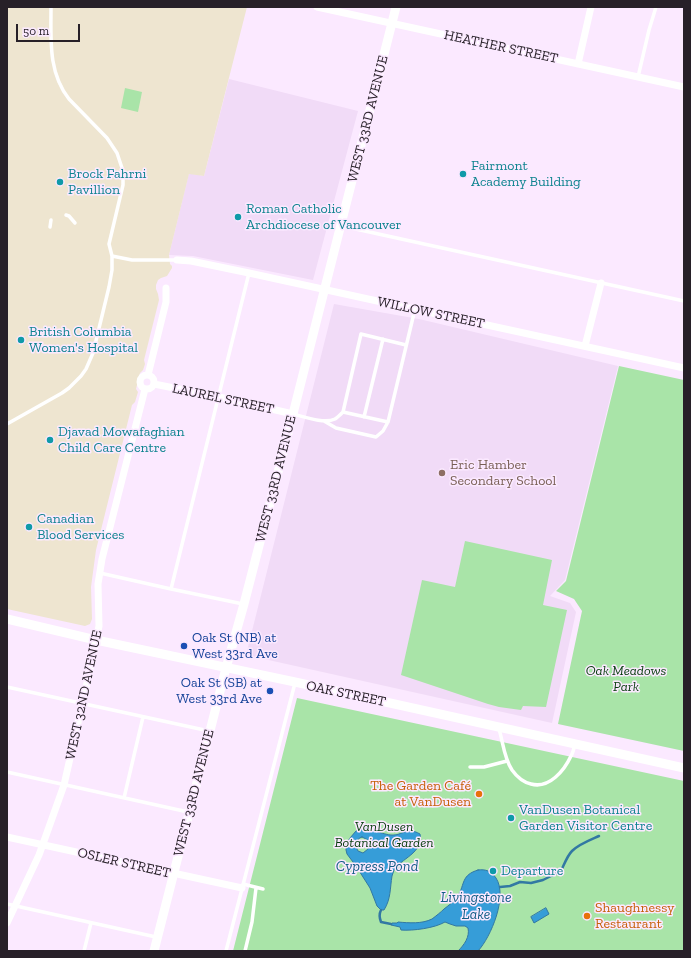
<!DOCTYPE html>
<meta charset="utf-8">
<style>
body{margin:0}
#map{position:relative;width:691px;height:958px;overflow:hidden;background:#fbe9ff;font-family:"Zilla Slab",serif}
canvas{display:block}
.frame{position:absolute;inset:0;border:8px solid #272028;pointer-events:none}
.scale{position:absolute;left:16px;top:24px;width:64px;height:18px;box-sizing:border-box;border:2px solid #272028;border-top:0;padding-left:5px;font-size:12px;line-height:14px;white-space:nowrap;color:#272028;-webkit-text-stroke:3px #fbe9ff;paint-order:stroke}
</style>
<div id="map">
<canvas width="691" height="958"></canvas>
<div class="frame"></div>
<div class="scale">50 m</div>
</div>
<script>
const ctx = document.querySelector('canvas').getContext('2d');
ctx.lineJoin = 'round';
function paint(path, color) { ctx.fillStyle = color; ctx.fill(path, 'evenodd'); }
function strokePath(path, color, width, dash) { ctx.strokeStyle = color; ctx.lineWidth = width; ctx.lineCap = dash ? 'butt' : 'round'; ctx.setLineDash(dash || []); ctx.stroke(path); }
function write(font, color, halo, rows, align = 'center') {
  ctx.font = font + ' "Zilla Slab",serif'; ctx.lineWidth = 3; ctx.setLineDash([]); ctx.textBaseline = 'middle'; ctx.strokeStyle = halo; ctx.fillStyle = color; for (const [text, x, y, turn = 0] of rows) {
    ctx.save(); ctx.translate(x, y); ctx.rotate((+turn || 0) * Math.PI / 180); ctx.textAlign = isNaN(turn) ? turn : align; if (halo) ctx.strokeText(text, 0, 0); ctx.fillText(text, 0, 0); ctx.restore();
  }
}
paint(new Path2D(`
 M229 79 358 111 313 280 193 256 169 255 189 173 204 176Z
 M334 304 419 319 618 366 565 580 550 596 570 603 576 612 552 723 246 655Z`), '#f1dbf7');
paint(new Path2D(`
 M7 7H247L204 176 189 174 169 255 170 264 172 266V268L167 276 161 278 158 280 156 285V289L158 294 159 300 144 360 145 364 143 370 140 373 136 389 138 392 135 402 132 405 96 550 91 587 92 619 90 624 85 626 7 609Z`), '#eee5d0');
paint(new Path2D(`
 M125 88 142 92 138 112 121 108Z
 M619 366 684 380V751L558 724 582 611 574 599 556 591 566 581Z
 M465 541 552 560 543 605 567 610 546 707 523 706 521 710 499 707 488 704 401 675 422 580 455 587Z
 M297 698 684 781V951H233Z`), '#a9e4a8');
const water = new Path2D(`
 M367 826C374 828 373 829 378 832 381 833 389 835 391 835 403 836 406 826 420 834 424 853 400 859 394 870 393 872 393 874 392 876 390 888 391 899 384 910H381L377 906 370 888 356 866 347 854 346 850V845L350 838 356 831 363 827ZM362 837 368 840 370 844 368 849 363 853 358 851C355 846 355 839 362 837Z
 M478 870C486 869 491 871 496 878 508 896 491 937 478 951H458C464 945 470 937 468 928L465 926H456L450 924 445 922C435 928 413 931 401 930L400 927 391 925 392 923H397L398 922C409 923 422 924 432 919 436 916 441 912 444 909 449 905 455 901 458 896 465 884 461 875 478 870Z
 M546 908 549 914 534 923 531 917Z`);
paint(water, '#369dd8');
strokePath(water, '#3278a3', 1);
strokePath(new Path2D(`
 M500 887 510 886 520 882 531 883 543 880 561 871C564 865 567 856 572 851 579 844 590 840 599 836
 M381 910C379 914 379 917 381 922L391 924`), '#3278a3', 2.5);
strokePath(new Path2D(`
 M638 77 649 30 656 7
 M66 215 69 216 75 223
 M342 226 684 301
 M50 227 51 220
 M112 256 132 260H177
 M343 412 388 422 415 309
 M293 414C305 417 324 424 335 419 338 417 341 414 343 412L361 334 406 345
 M364 417 383 339
 M324 421 336 428 376 437 383 431 388 422
 M7 424 62 393 69 388 81 376 86 369 93 353 109 287 112 270V256L109 244 123 185V174L122 168 117 153 107 138 69 99C48 72 51 40 51 7
 M100 573 171 589 243 604
 M171 589 249 273
 M7 687 209 731
 M499 729C503 742 504 758 512 770 517 777 522 782 531 784 549 789 564 771 571 756 573 753 574 748 575 744
 M470 767H484L507 761
 M7 772 188 812
 M124 798 143 717
 M243 884 263 889
 M7 904 156 937
 M84 951 91 923
 M226 951 295 683
 M245 951 252 922 256 888`), '#fff', 3.5);
strokePath(new Path2D(`
 M317 7 684 87
 M578 64 591 7
 M177 260 191 261 249 273 684 368
 M585 346 601 283
 M148 375 166 302V288
 M140 382a7 7 0 1 1 14 0a7 7 0 1 1-14 0Z
 M154 384 219 397 293 414
 M7 837 242 888
 M7 923 39 855 64 785 93 656 99 626 98 584 102 559 145 389`), '#fff', 7);
strokePath(new Path2D(`
 M7 619 96 640 295 682 684 768
 M154 951 226 668 244 604 293 414 396 7`), '#fff', 9);
for (const [x, y, r, color] of [
 [463,174,4,"#0f9aa8"],
 [60,182,4,"#0f9aa8"],
 [238,217,4,"#0f9aa8"],
 [21,340,4,"#0f9aa8"],
 [50,440,4,"#0f9aa8"],
 [442,473,4,"#8d6e63"],
 [29,527,4,"#0f9aa8"],
 [184,646,4,"#1a4fb4"],
 [270,691,4,"#1a4fb4"],
 [479,794,4,"#e8710a"],
 [511,818,4,"#0f9aa8"],
 [493,871,4,"#0f9aa8"],
 [587,916,4,"#e8710a"]
]) { const dot = new Path2D(); dot.arc(x, y, r, 0, 2 * Math.PI); ctx.fillStyle = color; ctx.fill(dot); strokePath(dot, '#fbe9ff', 1.5); }
write('14px', '#272028', '#fbe9ff', [
 ["HEATHER STREET",501,47,12],
 ["WEST 33RD AVENUE",368,119,-76],
 ["WILLOW STREET",431,313,12],
 ["LAUREL STREET",223,399,12],
 ["WEST 33RD AVENUE",276,479,-76],
 ["OAK STREET",346,694,12],
 ["WEST 32ND AVENUE",84,695,-78],
 ["WEST 33RD AVENUE",194,793,-76],
 ["OSLER STREET",124,863,13]
]);
write('14px', '#0d838f', '#fbe9ff', [
 ["Fairmont",471,166],
 ["Academy Building",471,182],
 ["Brock Fahrni",68,174],
 ["Pavillion",68,190],
 ["Roman Catholic",246,209],
 ["Archdiocese of Vancouver",246,225],
 ["British Columbia",29,332],
 ["Women's Hospital",29,348],
 ["Djavad Mowafaghian",58,432],
 ["Child Care Centre",58,448],
 ["Canadian",37,519],
 ["Blood Services",37,535],
 ["VanDusen Botanical",519,810],
 ["Garden Visitor Centre",519,826],
 ["Departure",501,871]
], 'left');
write('14px', '#785e54', '#fbe9ff', [
 ["Eric Hamber",450,465],
 ["Secondary School",450,481]
], 'left');
write('14px', '#164399', '#fbe9ff', [
 ["Oak St (NB) at",192,638],
 ["West 33rd Ave",192,654],
 ["Oak St (SB) at",262,683,"right"],
 ["West 33rd Ave",262,699,"right"]
], 'left');
write('italic 14px', '#063d0c', '#fbe9ff', [
 ["Oak Meadows",626,671],
 ["Park",626,687],
 ["VanDusen",384,827],
 ["Botanical Garden",384,843]
]);
write('14px', '#c56008', '#fbe9ff', [
 ["The Garden Café",471,786],
 ["at VanDusen",471,802],
 ["Shaughnessy",595,908,"left"],
 ["Restaurant",595,924,"left"]
], 'right');
write('italic 15px', '#135e86', '#fbe9ff', [
 ["Cypress Pond",377,867],
 ["Livingstone",476,898],
 ["Lake",476,915]
]);
</script>
